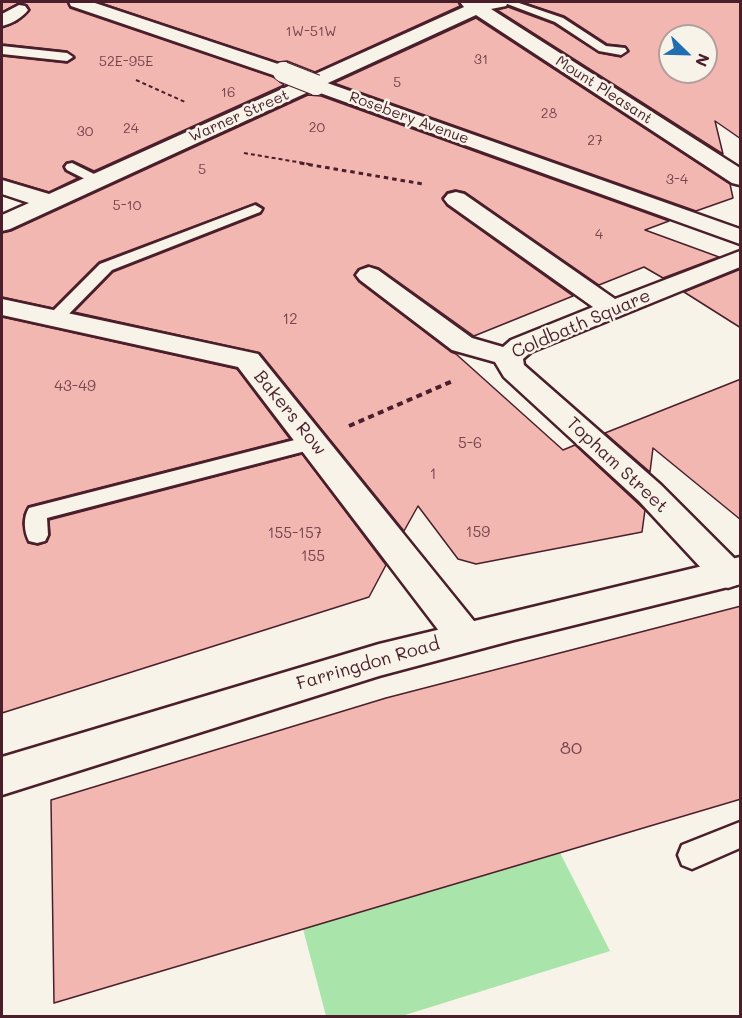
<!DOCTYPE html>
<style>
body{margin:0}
#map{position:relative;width:742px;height:1018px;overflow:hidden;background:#f7f3e8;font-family:Mali,sans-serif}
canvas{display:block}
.frame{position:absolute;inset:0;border:3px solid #4a1f2b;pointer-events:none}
.north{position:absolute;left:658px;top:24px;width:60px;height:60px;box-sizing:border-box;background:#f7f3e8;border:2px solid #b29e9c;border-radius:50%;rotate:113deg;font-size:16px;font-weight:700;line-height:24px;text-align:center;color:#4a1f2b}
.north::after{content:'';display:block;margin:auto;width:21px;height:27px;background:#1f6fb2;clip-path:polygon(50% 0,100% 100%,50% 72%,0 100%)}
</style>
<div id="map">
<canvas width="742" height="1018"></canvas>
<div class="frame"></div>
<div class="north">N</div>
</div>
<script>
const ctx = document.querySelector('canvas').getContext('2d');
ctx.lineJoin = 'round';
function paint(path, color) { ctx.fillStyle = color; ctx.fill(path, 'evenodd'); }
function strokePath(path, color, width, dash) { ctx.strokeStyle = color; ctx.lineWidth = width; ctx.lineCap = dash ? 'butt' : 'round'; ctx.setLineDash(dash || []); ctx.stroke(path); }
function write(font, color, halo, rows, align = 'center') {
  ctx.font = font + ' Mali,sans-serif'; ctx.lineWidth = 5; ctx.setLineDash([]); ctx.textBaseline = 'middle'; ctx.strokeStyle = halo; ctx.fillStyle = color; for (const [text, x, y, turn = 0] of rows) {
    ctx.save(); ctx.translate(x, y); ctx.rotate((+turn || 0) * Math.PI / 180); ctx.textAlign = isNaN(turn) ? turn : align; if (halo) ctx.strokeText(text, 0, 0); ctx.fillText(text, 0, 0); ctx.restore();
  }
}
paint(new Path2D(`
 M554 841 610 951 402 1016H326L302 925Z`), '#a9e4aa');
const building = new Path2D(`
 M2 2H67L70 8 273 77 284 85 94 171 73 161 67 162 63 166 65 171 78 178 49 192 2 178V56L67 63 75 58 67 51 2 44V28L17 22 30 10 27 5 19 3 2 12Z
 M98 2H458L460 6 315 72 287 61 278 62Z
 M522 2H741V139L715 121 723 154 497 10 508 7 554 24 599 53 621 57 629 51 625 46 607 44 564 16ZM670 36H706V72H670Z
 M476 18 730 184 733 198 696 211 334 83Z
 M308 95 321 96 669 221 645 230 719 257 663 278 644 267 599 285 465 192 455 190 447 192 442 198 447 206 573 296 474 336 379 268 368 265 358 269 354 275 359 282 451 352 456 354 563 450 575 445 645 510 642 532 476 564 458 559 418 506 404 531 260 353 74 312 113 272 261 214 264 208 256 203 99 262 53 308 2 297V233L11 231Z
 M741 269V328L684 292Z
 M2 317 237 369 290 439 28 506 24 515 23 524 28 543 38 545 47 542 50 535 49 520 302 454 386 565 369 597 2 713Z
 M741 379V520L653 448 650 472 605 433Z
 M741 606V799L54 1003 51 800 386 698Z`);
paint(building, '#f3b7b2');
strokePath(building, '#4a1f2b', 1.5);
const lane = new Path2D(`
 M502 2H516L563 18 606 46 625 48 627 51 621 55 599 51 555 22Z
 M2 46 67 53 73 57 67 61 2 54Z
 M72 163 100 177 102 180 95 184 67 170 65 167 67 164Z
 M255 205 262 209 260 212 112 270 60 323H48L45 319 100 264Z
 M314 435 321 437 324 442 321 447 47 518 48 535 45 541 37 543 29 541C24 532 23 517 29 508Z
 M740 822V848L692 869 682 865 678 855 682 845Z`);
const street = new Path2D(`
 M460 2H508L506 6 491 9 740 168V185L732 183 476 15 10 229 2 231V215L29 203 2 194V180L49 194 464 7Z
 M19 5 25 6 28 10C22 18 11 24 2 26V14Z
 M456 192 464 194 615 299 740 251V267L531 352 523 359 524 365 661 485 740 564V584L728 588 716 584 639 501 504 377 495 362 452 350 360 280 356 275 360 270 369 267 378 270 472 338 503 347 511 340 593 307 448 204 444 199 448 194Z
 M2 299 258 354 478 626 484 637 478 648 465 652 452 648 238 367 2 315Z`);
const primary = new Path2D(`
 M69 2H92L290 68 293 72 290 76H276L71 6Z
 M316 79 740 229V244L309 89 306 85 309 81Z
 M740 557V584L514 640 379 676 2 795V757L379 644Z`);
strokePath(lane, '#4a1f2b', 5);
strokePath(street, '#4a1f2b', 5);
strokePath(primary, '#4a1f2b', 5);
strokePath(new Path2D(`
 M136 80 185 102
 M244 153 309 164`), '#4a1f2b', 2, [4, 3]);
strokePath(new Path2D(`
 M300 163 423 184`), '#4a1f2b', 3, [4.5, 4]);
strokePath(new Path2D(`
 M349 426 455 380`), '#4a1f2b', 4, [6, 4.5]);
paint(lane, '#f7f3e8');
paint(street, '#f7f3e8');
paint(primary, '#f7f3e8');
const primaryBridge = new Path2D(`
 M283 72 316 85`);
strokePath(primaryBridge, '#4a1f2b', 22, []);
strokePath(primaryBridge, '#f7f3e8', 20);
write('14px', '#74454d', null, [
 ["1W-51W",311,32],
 ["31",481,60],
 ["52E-95E",126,62],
 ["5",397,83],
 ["16",228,93],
 ["28",549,114],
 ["20",317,128],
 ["24",131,129],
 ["30",85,132],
 ["27",595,141],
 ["5",202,170],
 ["3-4",677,180],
 ["5-10",127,206],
 ["4",599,235]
]);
write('15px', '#4a1f2b', '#f7f3e8', [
 ["Mount Pleasant",604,90,33],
 ["Warner Street",239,116,-24],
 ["Rosebery Avenue",409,118,20]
]);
write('15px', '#74454d', null, [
 ["12",290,319],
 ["43-49",75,386],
 ["5-6",470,443],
 ["1",433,474],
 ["159",478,532],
 ["155-157",295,533],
 ["155",313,556]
]);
write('18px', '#4a1f2b', '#f7f3e8', [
 ["Coldbath Square",581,324,-23],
 ["Bakers Row",290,413,51],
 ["Topham Street",617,465,43],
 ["Farringdon Road",368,664,-16]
]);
write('18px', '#74454d', null, [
 ["80",571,748]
]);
</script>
